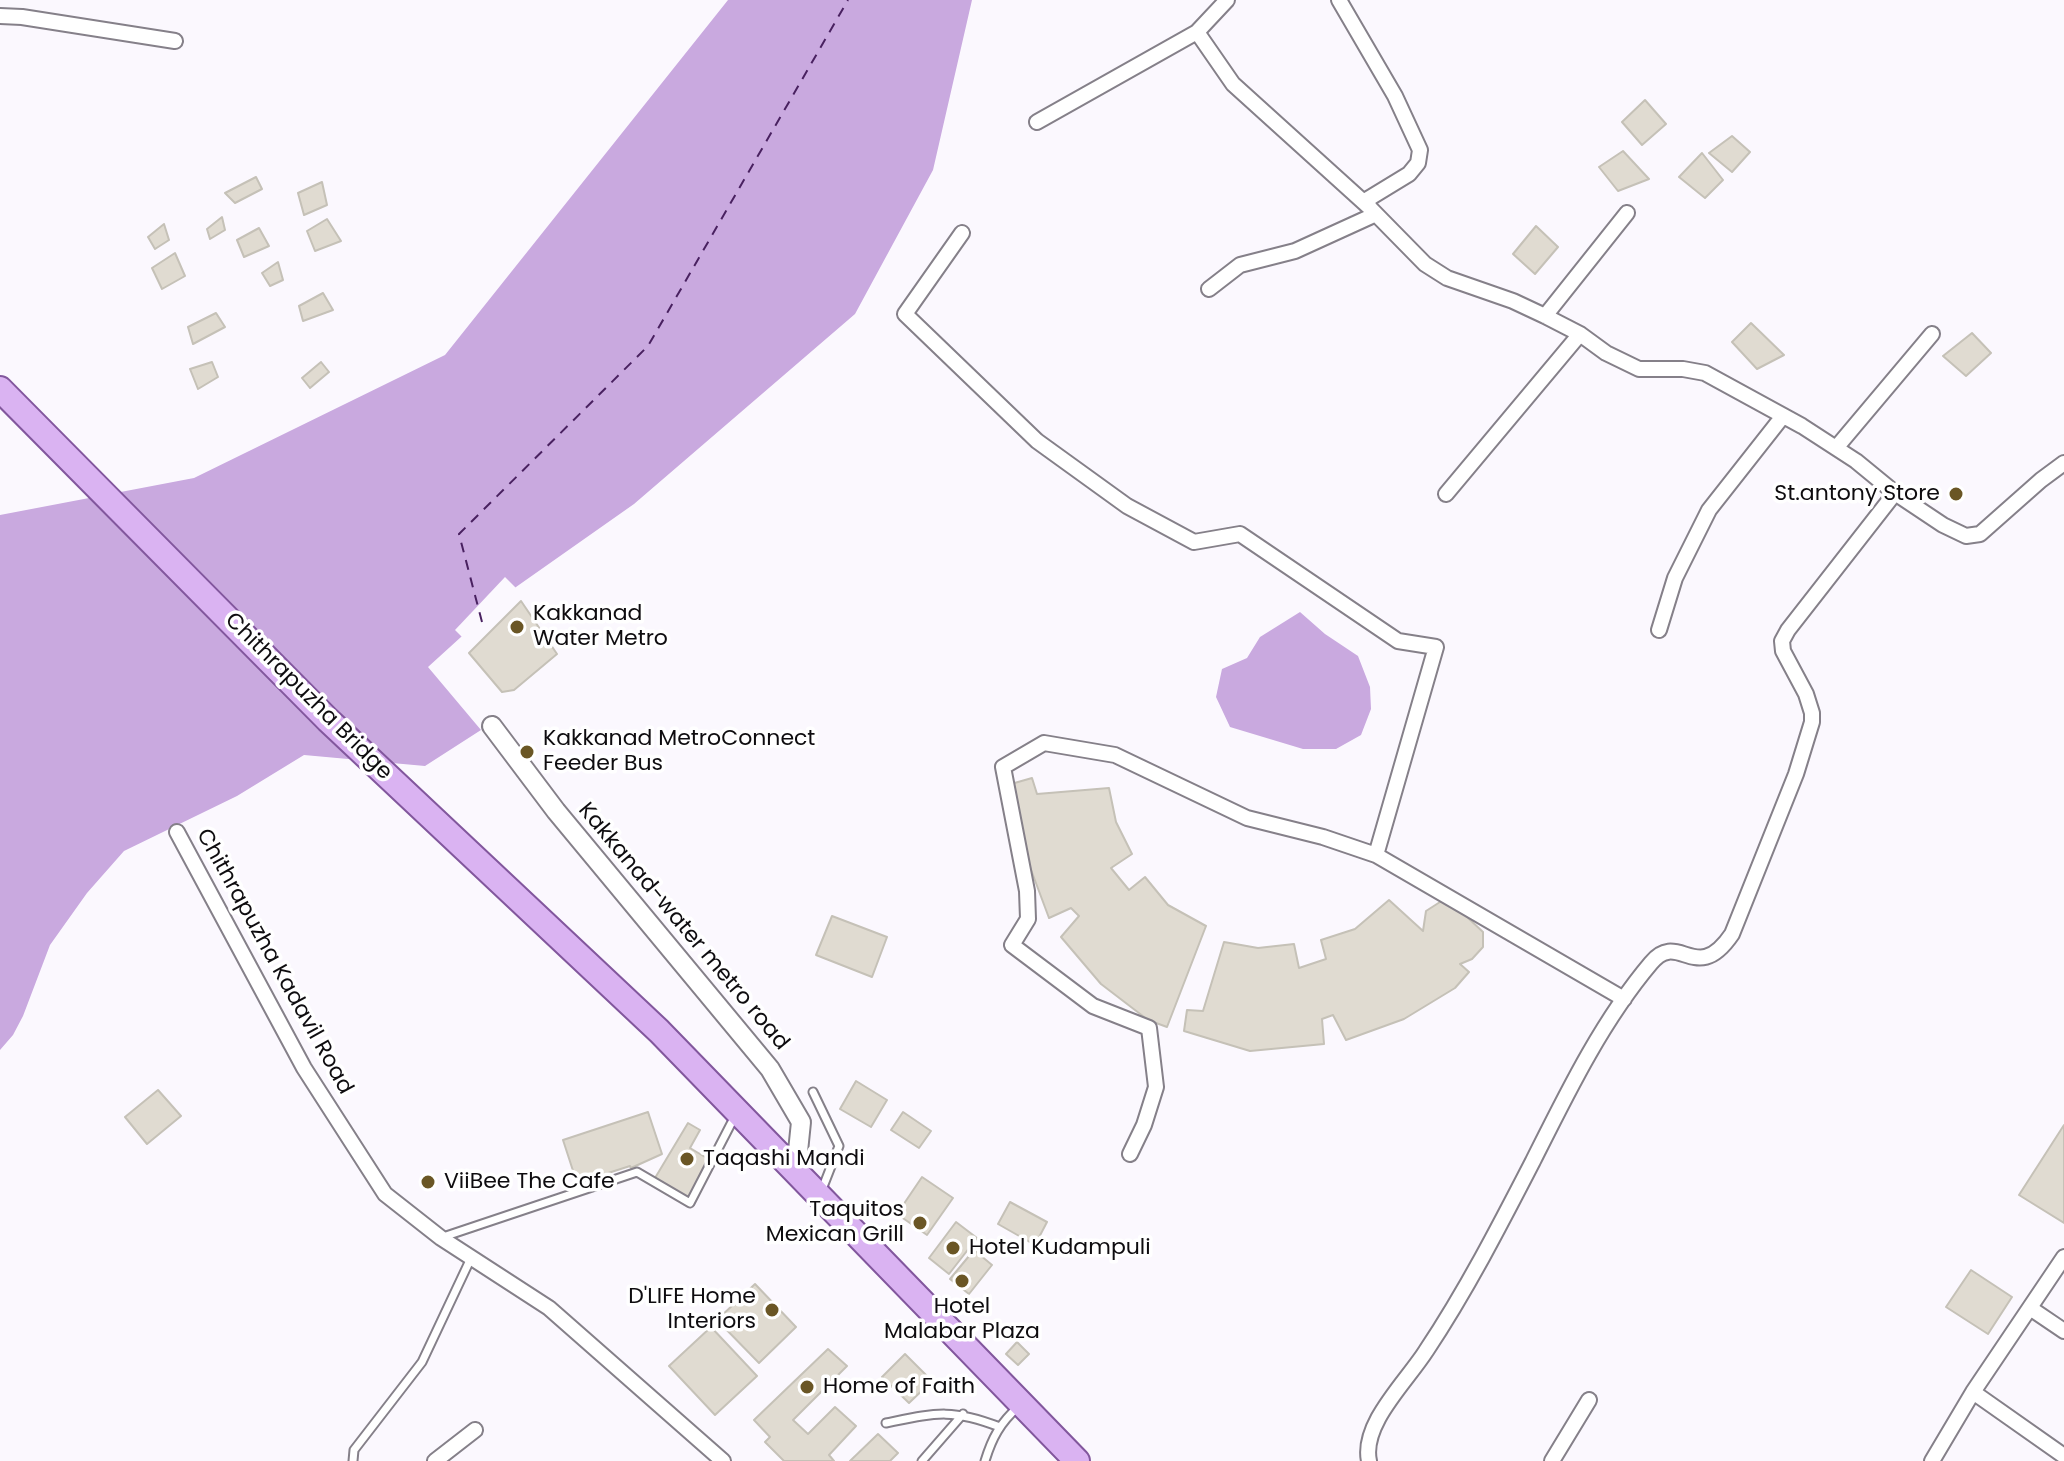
<!DOCTYPE html>
<style>
body{margin:0}
canvas{display:block;background:#fbf8fe}
</style>
<canvas width="2064" height="1461"></canvas>
<script>
const ctx = document.querySelector('canvas').getContext('2d');
ctx.lineJoin = 'round';
function paint(path, color) { ctx.fillStyle = color; ctx.fill(path, 'evenodd'); }
function strokePath(path, color, width, dash) { ctx.strokeStyle = color; ctx.lineWidth = width; ctx.lineCap = dash ? 'butt' : 'round'; ctx.setLineDash(dash || []); ctx.stroke(path); }
function write(font, color, halo, rows, align = 'center') {
  ctx.font = font + ' Poppins,sans-serif'; ctx.lineWidth = 7; ctx.setLineDash([]); ctx.textBaseline = 'middle'; ctx.strokeStyle = halo; ctx.fillStyle = color; for (const [text, x, y, turn = 0] of rows) {
    ctx.save(); ctx.translate(x, y); ctx.rotate((+turn || 0) * Math.PI / 180); ctx.textAlign = isNaN(turn) ? turn : align; if (halo) ctx.strokeText(text, 0, 0); ctx.fillText(text, 0, 0); ctx.restore();
  }
}
paint(new Path2D(`
 M728 0H972L933 170 855 314 634 504 516 587 428 667 481 730 425 766 304 755 237 796 124 851 87 893 50 945 23 1016 13 1035 0 1050V515L194 478 445 355Z
 M1300 612 1325 634 1358 656 1370 687 1371 709 1361 735 1336 749H1303L1230 727 1216 697 1222 669 1247 658 1260 637Z`), '#c9a9df');
paint(new Path2D(`
 M505 577 518 590 464 639 455 630Z`), '#fbf8fe');
strokePath(new Path2D(`
 M482 622 459 534 648 346 848 0`), '#492160', 2, [10, 8]);
const building = new Path2D(`
 M1645 100 1666 124 1642 145 1622 122Z
 M1732 136 1750 152 1732 172 1709 153Z
 M1623 151 1649 179 1618 191 1599 167Z
 M1702 153 1723 180 1705 198 1679 177Z
 M256 177 262 189 235 203 225 193Z
 M322 182 327 205 304 215 298 193Z
 M222 217 225 230 210 239 207 229Z
 M327 219 341 241 315 251 307 231Z
 M164 224 169 240 155 249 148 237Z
 M1536 226 1558 247 1535 274 1513 254Z
 M259 228 269 246 244 257 237 240Z
 M175 253 185 276 162 289 152 268Z
 M278 262 283 280 270 286 262 273Z
 M323 293 333 310 303 321 299 306Z
 M216 313 225 327 193 344 188 327Z
 M1751 323 1784 355 1757 369 1732 342Z
 M1972 333 1991 353 1966 376 1943 356Z
 M212 362 218 377 198 389 190 369Z
 M321 362 329 372 310 388 302 378Z
 M521 601 557 654 514 690 502 692 469 653Z
 M1032 778 1037 794 1109 788 1116 822 1132 854 1111 868 1129 890 1145 877 1168 905 1206 926 1167 1027 1148 1020 1101 984 1061 937 1079 916 1071 908 1049 918 1024 851 1011 784Z
 M1389 900 1423 931 1426 911 1440 902H1451L1483 932V947L1472 959 1460 964 1469 972 1455 988 1404 1019 1346 1040 1333 1015 1322 1019 1324 1044 1250 1051 1184 1031 1187 1010 1203 1011 1224 942 1258 948 1294 944 1299 968 1326 959 1321 940 1355 929Z
 M832 916 887 937 872 977 816 955Z
 M856 1081 887 1100 871 1127 840 1109Z
 M158 1090 181 1116 147 1144 125 1117Z
 M648 1112 662 1154 631 1168 630 1166 577 1183 563 1140Z
 M903 1112 931 1131 919 1148 891 1130Z
 M688 1123 700 1130 690 1148 710 1160 688 1198 655 1178Z
 M2064 1125V1223L2019 1195Z
 M922 1177 953 1198 927 1235 897 1214Z
 M1010 1202 1047 1222 1035 1245 998 1224Z
 M956 1222 977 1238 949 1274 929 1258Z
 M974 1250 992 1265 969 1294 950 1279Z
 M1971 1270 2012 1297 1988 1334 1946 1307Z
 M755 1284 796 1327 759 1363 717 1320Z
 M711 1327 757 1376 715 1415 669 1366Z
 M1017 1342 1029 1354 1018 1365 1006 1354Z
 M828 1349 847 1366 793 1420 808 1434 835 1407 856 1426 829 1455 834 1461H784L765 1442 770 1437 754 1420Z
 M905 1354 932 1381 909 1403 882 1377Z
 M878 1434 898 1453 890 1461H850Z`);
paint(building, '#e0dbd1');
strokePath(building, '#c5c1b7', 2);
const service = new Path2D(`
 M813 1092 839 1146 821 1192
 M443 1237 637 1172 690 1203 735 1116
 M886 1423C935 1413 951 1408 1000 1427
 M353 1461 354 1450 422 1362 471 1258
 M922 1461 963 1414
 M985 1461C992 1438 1000 1423 1019 1406`);
const minor = new Path2D(`
 M1339 0 1395 96 1420 150 1418 163 1409 174 1368 199 1369 207 1425 264 1447 278 1513 301 1545 316 1580 334 1606 353 1639 369H1683L1705 373 1802 426 1856 461 1895 493
 M0 16 22 17 175 41
 M1197 32 1233 84 1369 207
 M1037 122 1197 32 1227 0
 M962 233 905 314 1037 441 1127 506 1194 542 1240 534 1398 641 1436 647 1376 855
 M1209 289 1240 265 1295 251 1374 215
 M1545 316 1627 213
 M1836 448 1932 334
 M1446 494 1580 334
 M1659 630 1675 578 1709 510 1783 416
 M177 832 304 1068 385 1194 441 1238 549 1308 723 1461
 M1130 1154 1144 1125 1156 1087 1149 1028 1093 1006 1012 945 1028 919 1027 891 1003 767 1044 743 1115 755 1247 818 1323 837 1376 855 1624 999
 M2030 1308 2064 1331
 M1973 1392 2064 1456
 M435 1461 475 1430
 M1369 1461C1361 1424 1407 1381 1426 1351 1466 1291 1500 1225 1533 1161 1567 1093 1602 1021 1651 963 1679 929 1696 987 1732 934L1796 774 1812 722V713L1806 694 1783 651 1782 641 1788 630 1895 493 1943 525 1966 536 1980 534 2041 480 2064 463
 M1552 1461 1589 1400
 M1932 1461 1973 1392 2064 1257`);
const tertiary = new Path2D(`
 M492 726 556 811 770 1069 801 1122 796 1171`);
const primary = new Path2D(`
 M0 389 328 720 659 1031 1077 1461`);
strokePath(service, '#858089', 11);
strokePath(minor, '#858089', 18);
strokePath(tertiary, '#858089', 22);
strokePath(primary, '#82579d', 28);
strokePath(service, '#fff', 7);
strokePath(minor, '#fff', 14);
strokePath(tertiary, '#fff', 18);
strokePath(primary, '#dab3f2', 24);
for (const [x, y, r, color] of [
 [1956,494,8,"#6a5625"],
 [517,627,8,"#6a5625"],
 [527,752,8,"#6a5625"],
 [687,1159,8,"#6a5625"],
 [428,1182,8,"#6a5625"],
 [920,1223,8,"#6a5625"],
 [953,1248,8,"#6a5625"],
 [962,1281,8,"#6a5625"],
 [772,1310,8,"#6a5625"],
 [807,1387,8,"#6a5625"]
]) { const dot = new Path2D(); dot.arc(x, y, r, 0, 2 * Math.PI); ctx.fillStyle = color; ctx.fill(dot); strokePath(dot, '#fff', 3); }
write('22px', '#0e0c0f', '#fff', [
 ["St.antony Store",1940,494,"right"],
 ["Kakkanad",533,614],
 ["Water Metro",533,639],
 ["Kakkanad MetroConnect",543,739],
 ["Feeder Bus",543,764],
 ["Taqashi Mandi",703,1159],
 ["ViiBee The Cafe",444,1182],
 ["Taquitos",904,1210,"right"],
 ["Mexican Grill",904,1235,"right"],
 ["Hotel Kudampuli",969,1248],
 ["D'LIFE Home",756,1297,"right"],
 ["Interiors",756,1322,"right"],
 ["Hotel",962,1307,"center"],
 ["Malabar Plaza",962,1332,"center"],
 ["Home of Faith",823,1387]
], 'left');
write('22px', '#0e0c0f', '#fff', [
 ["Chithrapuzha Bridge",308,697,45],
 ["Kakkanad-water metro road",683,927,50],
 ["Chithrapuzha Kadavil Road",274,962,61]
]);
</script>
